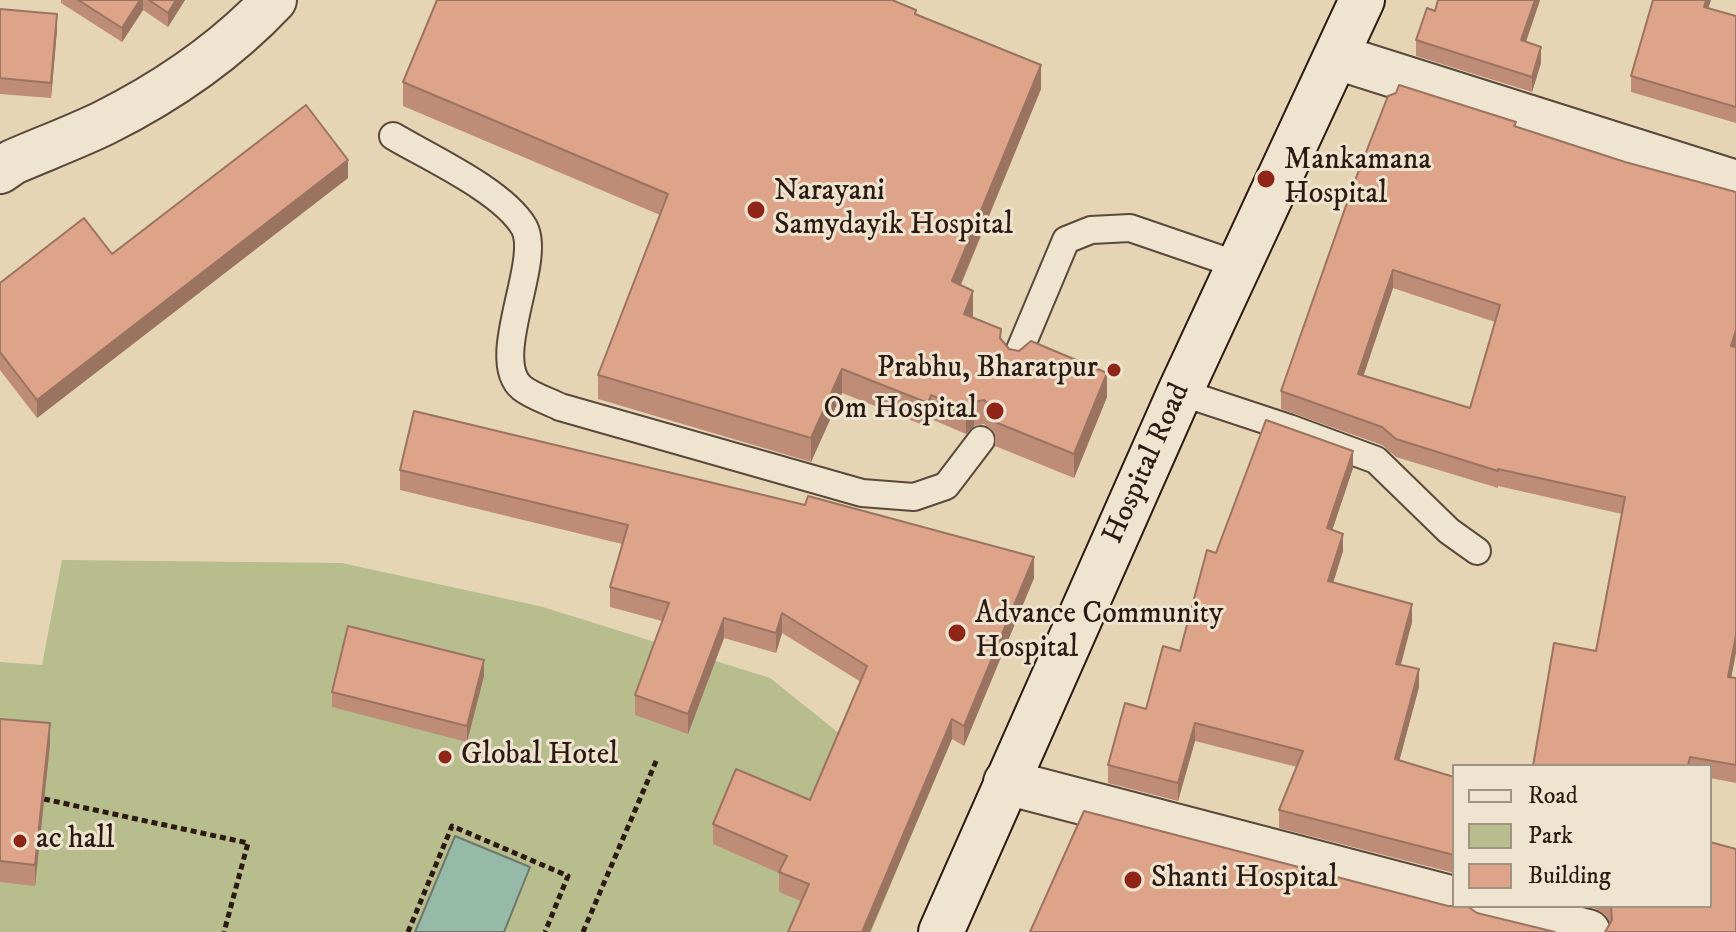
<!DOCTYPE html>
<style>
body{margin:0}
#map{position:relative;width:1736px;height:932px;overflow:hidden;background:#e5d5b5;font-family:"IM FELL DW Pica",serif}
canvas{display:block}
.legend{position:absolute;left:1452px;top:764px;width:260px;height:144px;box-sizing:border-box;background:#eee4cf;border:2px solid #a09383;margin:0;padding:10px 14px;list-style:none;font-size:24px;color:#2c1911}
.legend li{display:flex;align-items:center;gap:16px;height:40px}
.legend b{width:40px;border:2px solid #a09383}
</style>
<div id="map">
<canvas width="1736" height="932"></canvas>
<ul class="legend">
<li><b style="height:10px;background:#eee4cf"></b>Road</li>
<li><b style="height:22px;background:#b7bd8c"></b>Park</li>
<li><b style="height:22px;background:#dea48a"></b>Building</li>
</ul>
</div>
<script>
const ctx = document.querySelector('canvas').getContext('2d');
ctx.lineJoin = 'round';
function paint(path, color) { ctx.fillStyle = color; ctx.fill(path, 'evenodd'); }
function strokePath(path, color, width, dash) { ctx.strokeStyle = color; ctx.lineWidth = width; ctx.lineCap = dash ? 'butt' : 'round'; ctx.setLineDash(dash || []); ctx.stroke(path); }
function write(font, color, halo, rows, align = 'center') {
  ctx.font = font + ' "IM FELL DW Pica",serif'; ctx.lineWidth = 6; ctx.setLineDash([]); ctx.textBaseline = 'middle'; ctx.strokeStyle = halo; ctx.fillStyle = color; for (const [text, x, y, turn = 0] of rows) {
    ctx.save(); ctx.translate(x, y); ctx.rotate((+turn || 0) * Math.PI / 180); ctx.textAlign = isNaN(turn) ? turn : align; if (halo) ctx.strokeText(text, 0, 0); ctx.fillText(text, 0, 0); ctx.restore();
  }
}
paint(new Path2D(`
 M62 560 342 563 543 607 770 678 845 738 936 777 871 932H0V662L42 665Z`), '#b7bd8c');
const water = new Path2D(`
 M455 836 530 867 504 932H415Z`);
paint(water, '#97b9a8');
strokePath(water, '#6c796c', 2);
const lane = new Path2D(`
 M393 136C430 158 503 191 524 227 543 261 487 359 522 388 532 396 548 401 560 407L862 493 914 497 946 486 981 440
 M1016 359 1066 240 1091 230 1130 228 1238 265
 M1180 392 1289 428 1376 460 1449 531 1477 551`);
const street = new Path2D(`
 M1337 57 1736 183
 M0 171 13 162C43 149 75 137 104 123 166 92 227 50 274 0
 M1006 782 1454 899
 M1483 906 1588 932`);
const secondary = new Path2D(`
 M941 932 1180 392 1362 0`);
strokePath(lane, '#5a483a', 30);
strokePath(street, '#5a483a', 48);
strokePath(secondary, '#2c1911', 48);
strokePath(new Path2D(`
 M44 799 248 843 224 932
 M408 932 452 826 568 876 545 932
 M583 932 657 759`), '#2c1911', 5, [6, 4]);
strokePath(lane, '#eee4cf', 26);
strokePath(street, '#eee4cf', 44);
strokePath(secondary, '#eee4cf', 44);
paint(new Path2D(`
 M61 0H185L168 27 143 10 122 42 61 3Z
 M1438 0H1540L1526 42 1541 63 1532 92 1416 56V40L1435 11Z
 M1708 8 1736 16V123L1631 92V76Z
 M0 9 57 30 51 98 0 94Z
 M916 14 1041 89 961 285 973 315 972 317 1001 339 1009 349 1107 397 1074 478 995 446V433L984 424 974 426 966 434 931 419 928 427 842 393 811 462 598 399V375L660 215 403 106V82Z
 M1516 127 1731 677 1736 678V783L1710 778V766H1533L1596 651 1622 514 1498 486V488L1396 457 1382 445 1281 409V391ZM1393 288 1495 322 1470 408 1363 376Z
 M348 178 37 418 0 370V283L112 254Z
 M1353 468 1332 530 1343 551 1333 583 1412 622 1401 665 1419 687 1399 761 1454 777V873L1279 828V810L1297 767 1195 741 1178 801 1108 783V765L1146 709 1180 651 1216 553Z
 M400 470 1034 578 964 746 952 739 870 932H788L801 901 779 892V873L713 844V824L810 800 861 682 782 633 776 653 724 638 688 734 635 715V695L662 621 610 607V587L622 544 400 490Z
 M484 676 467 742 332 707V692Z
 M0 719 50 744 35 886 0 882Z
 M1587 906H1710L1610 923 1606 915 1594 908Z`), '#bf8d77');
paint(new Path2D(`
 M140 0H143V10L122 42V28Z
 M176 0H185L168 27V13Z
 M1535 0H1540L1521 56V40Z
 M1706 0H1711L1704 22V7Z
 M57 14V30L51 98V83Z
 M1541 47V63L1532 92V77Z
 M1041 65V89L952 305V281Z
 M348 160V178L37 418V400Z
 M1393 270V288L1358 392V374Z
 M973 291V315L964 338V314Z
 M1736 330V348L1731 346Z
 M842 369V393L811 462V438Z
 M1107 373V397L1074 478V454Z
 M931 395V419L928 427V403Z
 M974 402V426L966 434V410Z
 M1353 451V468L1327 546V528Z
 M1343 534V551L1328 599V581Z
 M1034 557V578L964 746V726Z
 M1412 604V622L1396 681V664Z
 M782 613V633L776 653V633Z
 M724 618V638L688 734V714Z
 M1736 635V653L1728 695V677Z
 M484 660V676L467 742V726Z
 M1419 669V687L1395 777V759Z
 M952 719V739L870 932H862Z
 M50 723V744L35 886V865Z
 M1195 723V741L1178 801V783Z`), '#9b7361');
const building = new Path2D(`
 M78 0H140L122 28Z
 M149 0H176L168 13Z
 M437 0H892L916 10 915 14 1041 65 952 281 973 291 964 314 1001 329 1000 338 1009 349 1019 351 1031 341 1107 373 1074 454 995 422V409L984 400 974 402 966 410 931 395 928 403 842 369 811 438 598 375 668 194 403 82Z
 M1438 0H1535L1521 40 1541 47 1532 77 1416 40 1427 8 1435 11Z
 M1653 0H1706L1704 7 1736 16V107L1631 76Z
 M0 9 57 14 51 83 0 78Z
 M1399 85 1516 122 1514 126 1625 162 1736 192V330L1731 346 1736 347V635L1728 677 1736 678V765L1690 757 1688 766H1533L1554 643 1596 651 1625 497 1498 469V471L1396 439 1382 427 1281 391 1354 183 1388 96 1396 93ZM1393 270 1500 305 1470 408 1358 374Z
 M306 105 348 160 37 400 0 352V283L84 218 112 254Z
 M414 411 805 505 808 496 1034 557 964 726 952 719 862 932H788L809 884 779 872 787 856 713 824 736 769 810 800 867 666 782 613 776 633 724 618 688 714 635 695 669 603 610 587 628 525 400 470Z
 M1266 420 1353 451 1327 528 1343 534 1328 581 1412 604 1396 664 1419 669 1395 759 1454 777V855L1279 810 1303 751 1195 723 1178 783 1108 765 1125 703 1146 709 1163 646 1180 651 1207 550 1216 553Z
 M348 626 484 660 467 726 332 692Z
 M0 719 50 723 35 865 0 861Z
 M1084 811 1448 906H1467L1477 913 1555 932H1030Z
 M1710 842 1736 849V932H1605L1612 920 1611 906H1710Z`);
paint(building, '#dea48a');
strokePath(building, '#9b7361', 2);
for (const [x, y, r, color] of [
 [1266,179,10,"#8f2418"],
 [756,210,10,"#8f2418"],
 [1114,370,8,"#8f2418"],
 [995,411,10,"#8f2418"],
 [957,633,10,"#8f2418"],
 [445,757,8,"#8f2418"],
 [20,841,8,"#8f2418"],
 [1133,880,10,"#8f2418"]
]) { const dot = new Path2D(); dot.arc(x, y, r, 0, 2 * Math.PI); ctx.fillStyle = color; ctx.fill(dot); strokePath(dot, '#eee4cf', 3); }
write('30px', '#2c1911', '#eee4cf', [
 ["Mankamana",1284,162],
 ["Hospital",1284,196],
 ["Narayani",774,193],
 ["Samydayik Hospital",774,227],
 ["Prabhu, Bharatpur",1098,370,"right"],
 ["Om Hospital",977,411,"right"],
 ["Advance Community",975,616],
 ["Hospital",975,650],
 ["Global Hotel",461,757],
 ["ac hall",36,841],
 ["Shanti Hospital",1151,880]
], 'left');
write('30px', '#2c1911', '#eee4cf', [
 ["Hospital Road",1148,464,-66]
]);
</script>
